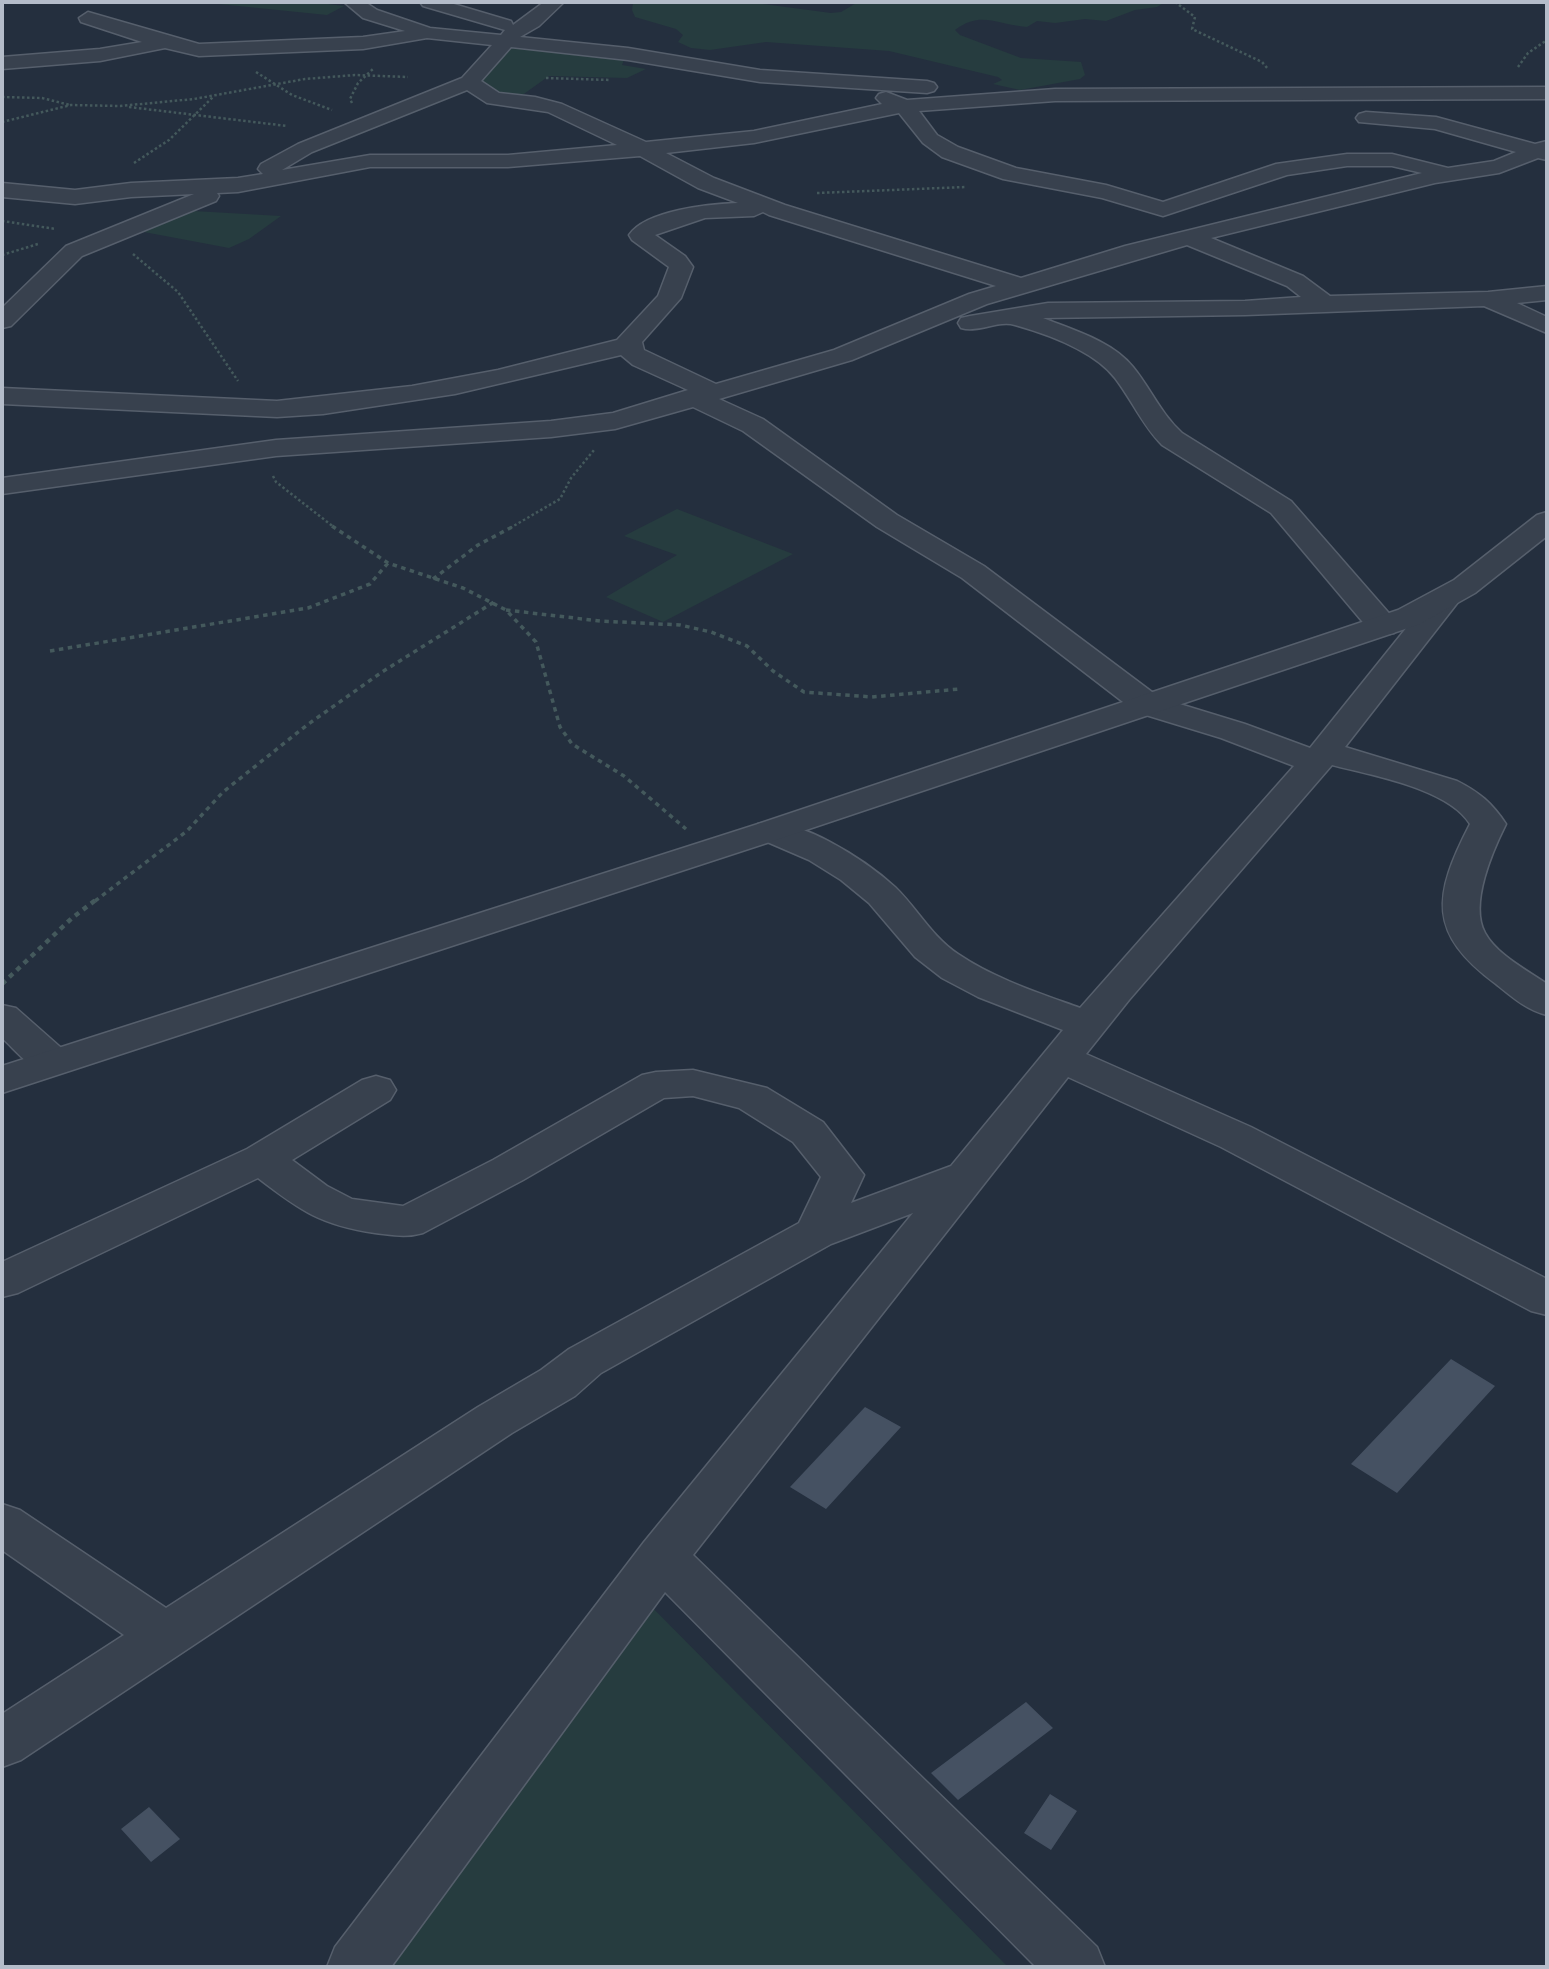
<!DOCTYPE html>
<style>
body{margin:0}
#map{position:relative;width:1549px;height:1969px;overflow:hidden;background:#242f3e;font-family:"Sofia Sans Condensed",sans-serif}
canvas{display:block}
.frame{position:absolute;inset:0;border:4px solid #b4bcc9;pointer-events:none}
</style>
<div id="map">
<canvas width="1549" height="1969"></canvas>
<div class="frame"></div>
</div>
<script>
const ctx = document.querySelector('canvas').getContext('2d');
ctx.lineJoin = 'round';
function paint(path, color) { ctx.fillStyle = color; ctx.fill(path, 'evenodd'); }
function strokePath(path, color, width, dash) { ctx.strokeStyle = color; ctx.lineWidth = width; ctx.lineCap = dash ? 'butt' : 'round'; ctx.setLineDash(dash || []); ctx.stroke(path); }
paint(new Path2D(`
 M199 2H312L344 6 327 15Z
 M642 2H748L831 13 841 12 858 2H1165L1157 7 1135 10 1106 21 1085 19 1055 23 1037 21 1027 27C998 25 981 10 955 30L960 35 1021 58 1081 62 1085 75 1080 79 1020 90 993 84 1002 80 998 77 889 51 766 42 710 50 691 48 678 42 683 35 676 29 635 17 632 10 633 3Z
 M508 41 626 55 622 65 646 69 627 78 549 76 514 101 475 86Z
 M176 210 281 216 249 239 229 248 128 229Z
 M677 509 793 554 663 622 606 597 677 555 624 536Z
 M635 1590 1008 1967H344L500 1759Z`), '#263c3f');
paint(new Path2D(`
 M1451 1359 1495 1386 1397 1493 1351 1464Z
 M865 1407 901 1427 826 1509 790 1487Z
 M1026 1702 1053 1728 958 1800 931 1773Z
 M1050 1794 1077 1811 1051 1850 1024 1833Z
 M149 1807 180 1839 151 1862 121 1829Z`), '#455162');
const minor = new Path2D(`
 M344 2H365L377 10 430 28 501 35 505 30 423 6 420 2H447L511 21 513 25 544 2H564L539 26 520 37 628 48 760 70 927 81 934 83 937 87 934 91 927 93 760 82 628 60 511 47 481 81 499 93 535 97 562 104 646 142 754 131 882 104 876 98 879 94 886 92 907 100 1055 89 1547 87V99L1055 101 919 111 937 135 958 147 1016 168 1106 185 1163 202 1276 164 1347 154H1392L1448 168 1494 161 1516 152 1435 129 1359 122 1356 118 1359 114 1366 112 1436 117 1535 144 1547 141V160L1538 158 1499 173 1435 183 1211 238 1303 276 1330 296 1488 292 1547 286V300L1517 303 1547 317V333L1484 306 1245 315 1043 318C1073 330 1112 341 1133 367 1151 389 1161 414 1182 433L1291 501 1394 619 1399 626 1394 633 1383 635 1372 633 1271 513 1162 445C1142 425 1132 400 1115 378 1094 351 1047 334 1015 325 998 320 979 333 961 328L958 323 961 318 970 316 1048 303 1245 301 1301 297 1287 286 1187 245 987 304 852 360 719 399 763 419 897 515 984 566 1160 698 1245 724 1310 748 1436 591 1447 588 1458 591 1462 597 1345 747 1457 781C1479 792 1492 803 1506 824 1493 850 1469 904 1485 933 1497 955 1527 970 1547 984V1015C1528 1011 1512 997 1496 984 1427 933 1433 896 1470 824 1448 788 1370 775 1332 765L1129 1000 1086 1054 1251 1127 1547 1279V1315L1531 1311 1221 1147 1068 1077 693 1555 1097 1947 1105 1967H1036L665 1592 391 1967H327L335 1947 644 1542 913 1213 831 1244 601 1373 575 1396 512 1433 21 1760 2 1767V1714L124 1635 2 1550V1504L20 1510 166 1608 478 1407 541 1370 569 1349 799 1223 821 1177 793 1142 739 1108 693 1096 664 1098 523 1180 423 1233C406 1238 393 1235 375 1233 321 1225 301 1211 258 1178L18 1293 2 1297V1262L247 1149 362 1080 376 1076 390 1080 396 1090 390 1100 292 1160 327 1186 352 1199 403 1206 493 1160 642 1075 656 1072 693 1070 767 1088 823 1122 864 1175 851 1203 951 1166 1063 1030 978 997 942 978 915 957 869 903 841 880 809 860 758 838 752 831 758 824C796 814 867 861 895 887 917 908 932 937 958 954 995 979 1039 993 1080 1008L1294 766 1221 738 1136 712 962 578 877 527 743 431 693 407 615 429 551 437 276 456 2 494V478L276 440 551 421 613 413 688 390 633 365 621 355 455 394 323 414 277 417 2 404V388L277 401 412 386 498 370 617 340 658 296 669 267 632 240 629 235C646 210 710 204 738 203L698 188 640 156 508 167H370L238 192 217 193 219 196 216 201 82 256 11 326 2 328V308L66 246 194 194 131 197 75 204 2 197V183L75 190 131 183 238 178 263 174 258 169 261 164 298 144 462 78 492 45 427 38 363 49 199 56 165 48 100 61 2 69V57L100 49 142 42 81 22 79 18 88 12 199 44 363 37 405 31 363 18ZM467 90 487 103 548 112 617 145 508 155H370L282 170 312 152ZM899 113 923 143 942 157 1003 179 1102 198 1163 216 1287 175 1347 166H1392L1422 173 1125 246 1021 278 785 205 714 178 666 153 754 143ZM763 212 769 215 996 286 969 294 834 350 716 384 644 350 642 342 681 298 693 267 685 256 655 235 705 218 754 216Z
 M2 1005 16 1008 67 1053 73 1062 67 1071C37 1080 23 1057 2 1038Z`);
const tertiary = new Path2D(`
 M1547 512V536L1475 593 1420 624 782 838 2 1093V1066L758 824 1398 610 1454 580 1537 515Z`);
strokePath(minor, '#565f6c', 3);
strokePath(tertiary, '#565f6c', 3);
strokePath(new Path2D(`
 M1175 2 1195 17 1192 29 1262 62 1268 69
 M1518 67 1528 53 1547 40
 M256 72 292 95 332 110
 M546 78 610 80
 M2 97 42 98 70 105
 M352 103 350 99 358 83 374 68
 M129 107 287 126
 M2 122 71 105 120 106 194 99 305 79 355 75 408 77
 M134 163 169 140 213 97
 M817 193 966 187
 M2 221 56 229
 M133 254 178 292 238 381
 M2 255 38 244
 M273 476 276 482 335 528
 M510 528 560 499 571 478 594 450`), '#44595c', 2.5, [2.5, 2.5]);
strokePath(new Path2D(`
 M332 526 388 563 463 588 506 610 536 642 560 727 572 744 624 776 686 829
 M433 579 478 545 514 526
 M506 610 600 621 680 625 711 632 747 646 773 671 804 692 872 697 959 689
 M50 651 308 608 370 584 388 563
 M95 901 187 831 223 792 307 725 382 672 494 602`), '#44595c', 3.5, [4.5, 4.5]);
strokePath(new Path2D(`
 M2 984 72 918 97 899`), '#44595c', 4.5, [5, 5]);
paint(minor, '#38414e');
paint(tertiary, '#38414e');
</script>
